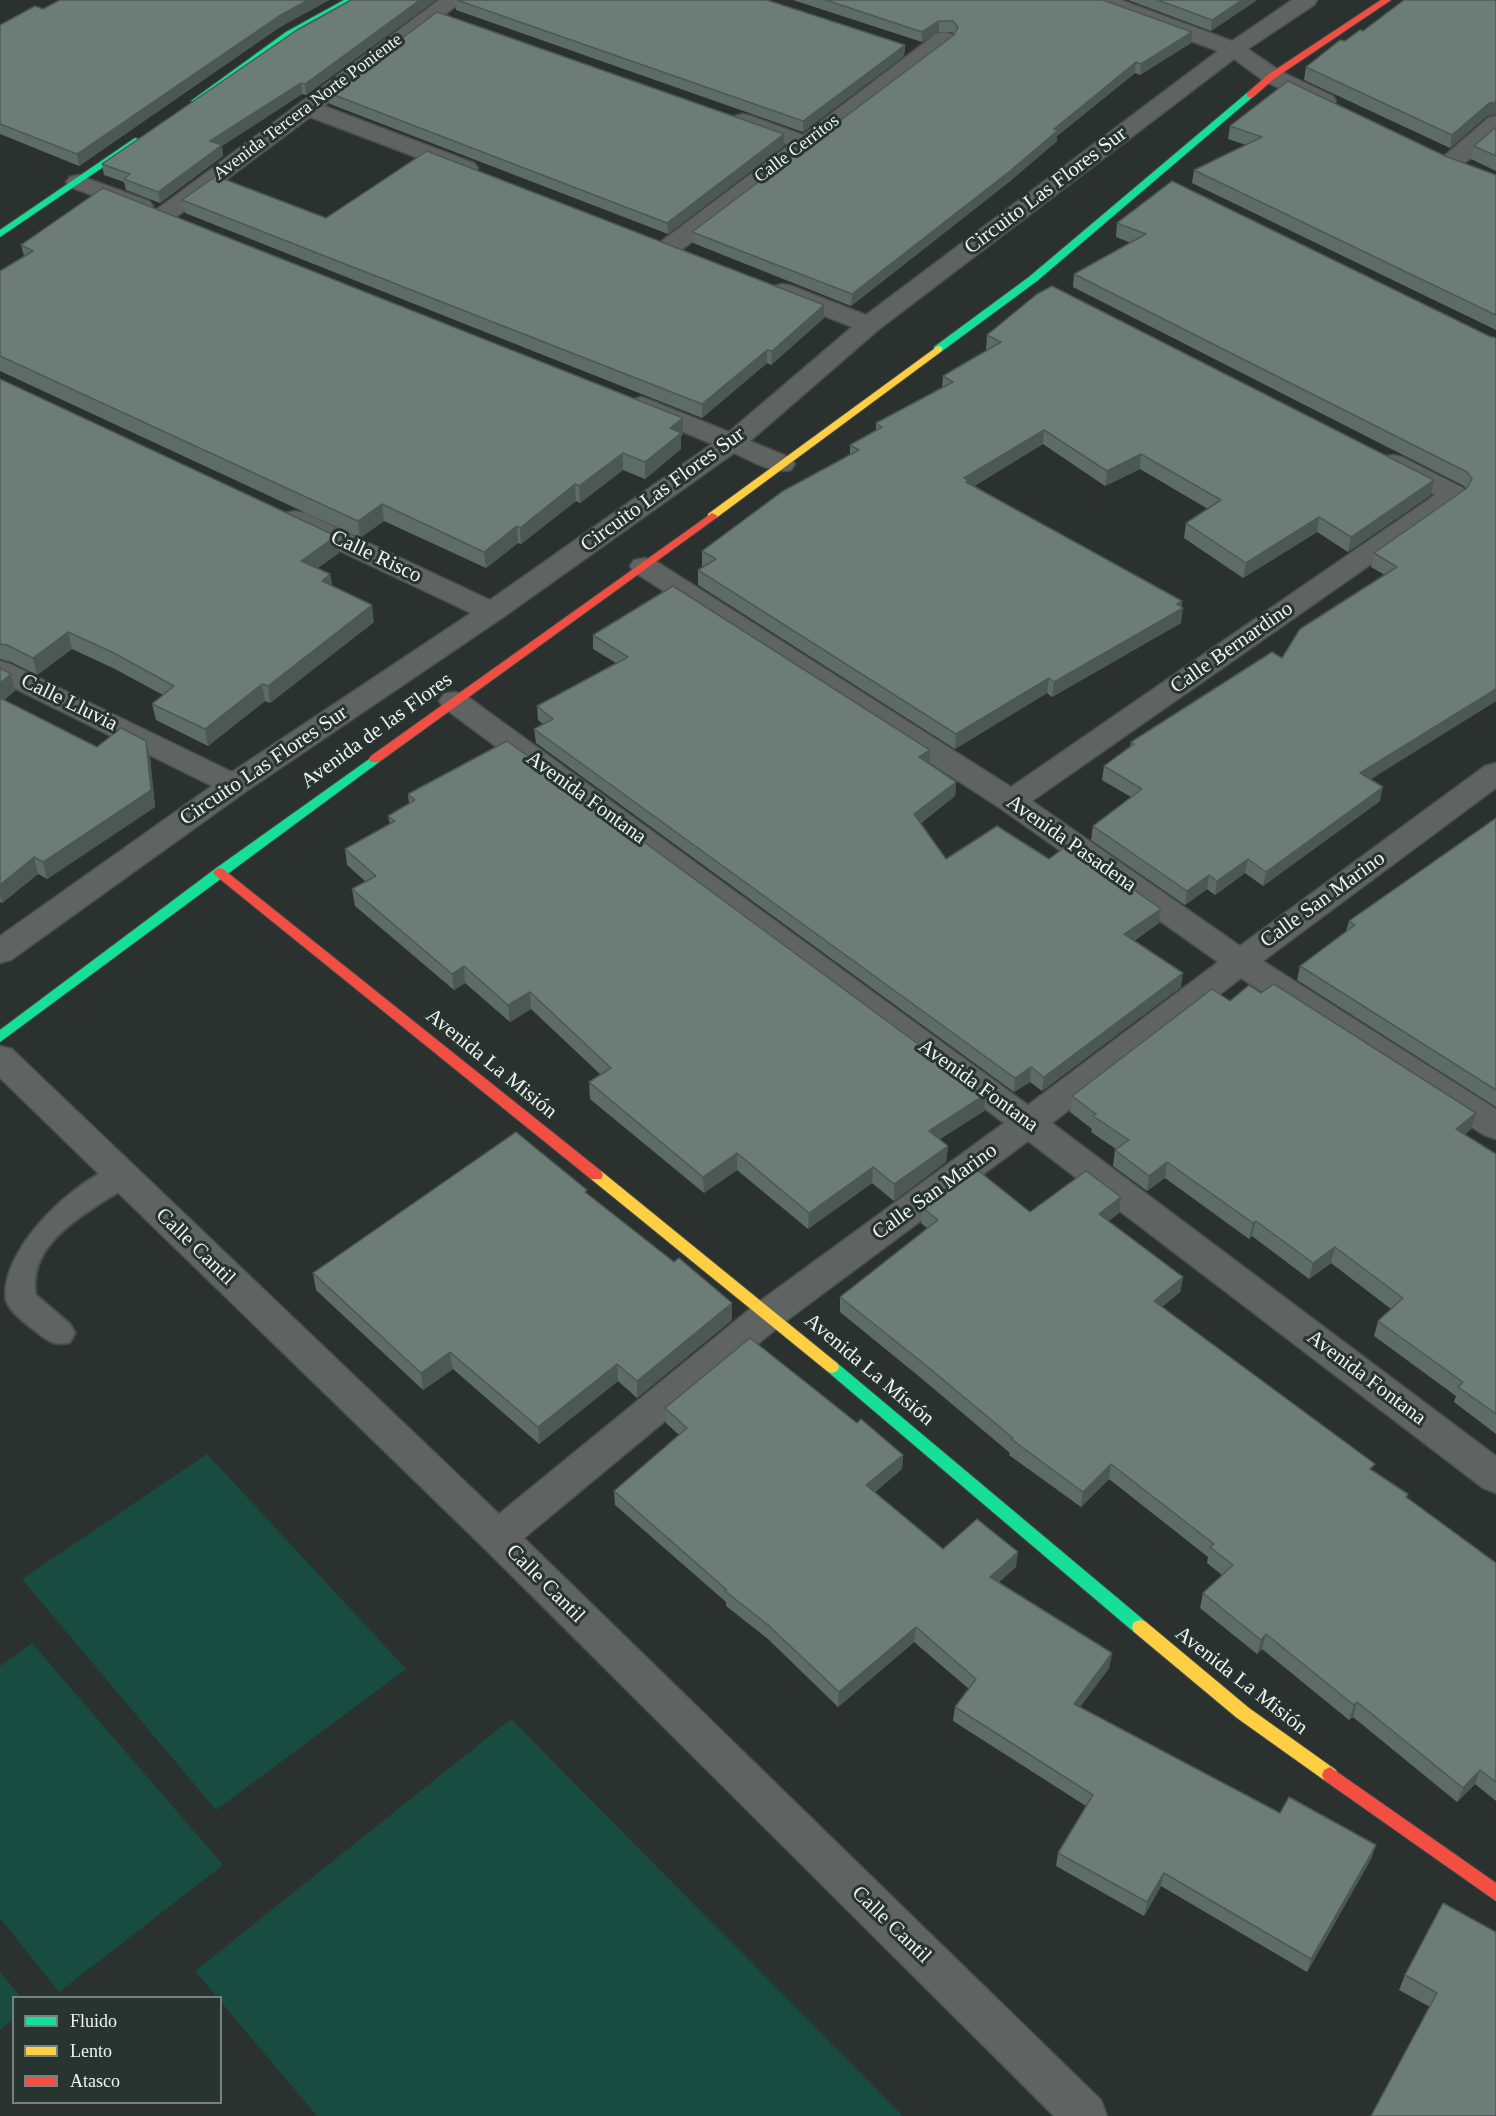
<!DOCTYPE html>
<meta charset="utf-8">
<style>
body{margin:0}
#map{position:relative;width:1496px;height:2116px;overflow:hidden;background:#2b312f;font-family:"Times New Roman",serif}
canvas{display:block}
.legend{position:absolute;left:12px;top:1996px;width:210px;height:108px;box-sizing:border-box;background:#283430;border:2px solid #77817e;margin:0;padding:8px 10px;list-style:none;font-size:18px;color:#edf4f2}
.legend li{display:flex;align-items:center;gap:12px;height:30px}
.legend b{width:30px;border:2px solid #77817e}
</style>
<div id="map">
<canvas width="1496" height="2116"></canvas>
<ul class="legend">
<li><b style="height:8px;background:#16e098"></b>Fluido</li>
<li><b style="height:8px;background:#ffcf43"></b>Lento</li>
<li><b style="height:8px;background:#f24e42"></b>Atasco</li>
</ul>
</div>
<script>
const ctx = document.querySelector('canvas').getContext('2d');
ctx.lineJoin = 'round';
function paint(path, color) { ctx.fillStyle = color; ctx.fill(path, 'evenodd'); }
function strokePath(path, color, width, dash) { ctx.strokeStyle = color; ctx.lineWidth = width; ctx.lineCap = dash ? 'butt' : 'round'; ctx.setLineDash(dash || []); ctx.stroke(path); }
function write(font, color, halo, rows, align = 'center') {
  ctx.font = font + ' "Times New Roman",serif'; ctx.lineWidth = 6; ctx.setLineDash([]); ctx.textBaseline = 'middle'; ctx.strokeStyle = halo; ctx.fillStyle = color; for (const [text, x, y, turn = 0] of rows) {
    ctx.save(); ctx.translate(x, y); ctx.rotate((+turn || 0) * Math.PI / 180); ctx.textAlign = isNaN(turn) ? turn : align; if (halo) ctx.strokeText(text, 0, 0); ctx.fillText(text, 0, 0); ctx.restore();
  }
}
paint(new Path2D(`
 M207 1454 406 1669 216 1810 22 1579Z
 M32 1643 223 1865 59 1992 0 1918V1666Z
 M511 1719 903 2116H317L221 2002 220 1998 217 1997 195 1971Z
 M0 1972 21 1997 14 1998 13 2019 0 2030Z`), '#194c40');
const lane = new Path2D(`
 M121 1164 131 1167 136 1175C129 1187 116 1193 104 1201 70 1223 28 1250 36 1295L70 1324 75 1333 70 1342C54 1347 47 1340 34 1330 24 1322 11 1313 6 1300 0 1247 78 1177 121 1164Z`);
const street = new Path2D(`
 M439 0H464L324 106 474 163 478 168 474 173 466 175 458 173 310 117 172 220 164 222 156 220 152 215 156 210Z
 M1090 0H1121L1232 41 1292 0H1317L1314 5 1248 49 1280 71 1333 96 1336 101 1333 106 1325 108 1317 106 1264 81 1234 59 878 330 750 441 791 458 795 464 791 470C772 474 752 461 734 453L502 618 245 792 11 960 0 963V936L212 786 0 681V661L10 664 232 772 471 613 285 525 281 519 285 513 295 511 305 513 490 600 712 444 632 410 628 405 632 400 641 397 650 400 729 432 852 327 774 296 771 291 774 286 783 284 792 286 866 315 1218 51 1093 5Z
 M944 32 952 34 955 39 952 44 680 251 671 253 662 251 659 246 662 241 789 145 735 126 732 121 735 116 743 114 751 116 803 135 936 34Z
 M1496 116V135C1481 148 1463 172 1443 167L1439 162 1443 157 1488 118Z
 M78 175 149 201 153 206 149 211 141 213 70 187 66 182 70 177Z
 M1393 455 1402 457 1463 488 1467 494 1463 500 1032 801 1240 946 1485 766 1496 763V788L1263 961 1496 1109V1139L1484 1135 1241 978 1052 1123 1496 1456V1493L1483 1488 1028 1141 782 1324 524 1538 1101 2100 1107 2116H1054L484 1548 0 1078V1046L12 1049 499 1514 756 1304 1004 1123 444 708 439 701 444 694 454 692 464 694 1028 1105 1218 962 1000 808 634 572 630 566 634 560 644 558 654 560 1011 787 1435 495 1384 469 1380 463 1384 457Z`);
const fast = new Path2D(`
 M344 0H354L292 36 199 103 191 101 286 32Z
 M1247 93 1255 95 1037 281 942 351H934V347L1029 277Z
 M135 138 143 140 0 237V230Z
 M375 755 381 759 379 762 0 1042V1030L215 869Z
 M832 1361 837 1363 1146 1622 1148 1627 1146 1632 1140 1634 1134 1632 827 1371 825 1367 827 1363Z`);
const slow = new Path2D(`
 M938 346 942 347V351L716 518H708V514Z
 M596 1170 601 1171 837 1363 839 1367 837 1371 832 1373 827 1371 591 1179 589 1175 591 1171Z
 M1140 1620 1146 1622 1249 1708 1336 1770 1338 1775 1336 1780 1330 1783 1324 1780 1237 1718 1134 1632 1132 1627 1134 1622Z`);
const jam = new Path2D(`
 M1381 0H1391L1275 78 1253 97H1247V93L1269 74Z
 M712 513 718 516 716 518 379 762H371L369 759 371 756Z
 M219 868 223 869 601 1171 603 1175 601 1179H591L215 875 213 872Z
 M1330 1767 1496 1883V1901L1324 1780 1322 1775 1324 1770Z`);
strokePath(lane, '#474d4c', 4);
strokePath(street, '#474d4c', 3);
strokePath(fast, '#474d4c', 2);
strokePath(slow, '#474d4c', 2);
strokePath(jam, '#474d4c', 2);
paint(lane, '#5f6362');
paint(street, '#5f6362');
paint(fast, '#16e098');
paint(slow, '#ffcf43');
paint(jam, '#f24e42');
paint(new Path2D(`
 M60 0H329L280 27 79 166 0 134V25L43 9Z
 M351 0H436L306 95 302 94 222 146 223 156 160 203 126 190 124 182 104 175 102 164Z
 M455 0H768L905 45 904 56 803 132 456 10Z
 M793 0H1103L1191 43 1140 75 1135 73 1057 136V141L1009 182 851 306 693 243 692 232 954 34 952 32H939L922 42Z
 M1128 0H1257L1211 31Z
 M1496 0V114L1487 116 1450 148 1304 80 1306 67 1363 31Z
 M329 93 784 134V146L668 234 330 104Z
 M1230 126 1445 156 1496 175V330L1192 183 1194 170 1246 145 1228 139Z
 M1496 127V171L1471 159 1474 146Z
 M182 200 326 218 824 318 771 365 767 363 702 418 185 213Z
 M1117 223 1489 336 1496 701 1370 779 1380 801 1263 886 1245 873 1215 895 1207 889 1185 905 1091 840 1093 826 1131 797 1102 780 1104 766 1130 746 1131 742 1282 658 1385 575 1371 567 1374 553 1466 489 1464 486 1073 287 1074 274 1131 243 1116 237Z
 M21 245 683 434 681 436V449L645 479 623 470 580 503 576 501 521 544 518 543 486 568 384 521 360 538 0 371V271L24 256Z
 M987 335 1431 495 1348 552 1317 532 1243 578 1184 538 1186 523 1208 509 1140 469 1105 486 1043 444 974 486 1182 601 1181 623 1052 697 1047 693 955 749 698 585V570L704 567 702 566V551L850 454V445L876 430V423L942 388 943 376 987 350H986Z
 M0 379 339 553 317 568 330 574 332 586 374 622 270 703 265 701 208 746 156 720 152 704 163 695 115 669 72 649 37 675 11 662 0 659Z
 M593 635 930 750 929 763 956 782 955 796 921 823 946 859H1049L1161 909 1159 923 1134 941 1181 987 1042 1091 1030 1082 1014 1092 536 743 534 729 543 724 538 720 537 706 616 663 593 649Z
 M0 668 11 674 15 691 4 700 97 747 146 741 150 758 155 807 47 879 38 874 2 903 0 902Z
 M408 794 986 1094 984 1111 940 1139 948 1146 946 1162 894 1201 872 1183 808 1229 737 1170 704 1193 590 1099 589 1082 601 1075 531 1009 510 1022 465 983 454 990 355 906 352 889 366 882 347 865 345 849 390 824 388 816 409 804Z
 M1496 818V1107L1297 980 1300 966 1346 931 1349 921Z
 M1230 1001 1471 1129 1464 1135 1496 1154V1434L1454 1402 1456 1396 1374 1336 1378 1321 1391 1309 1331 1263 1309 1279 1252 1236 1249 1239 1165 1178 1147 1191 1113 1166 1115 1150 1116 1149 1091 1132 1092 1129 1070 1112 1072 1096Z
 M587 1194 674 1262 732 1303V1320L637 1398 618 1381 539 1444 453 1369 423 1390 316 1290 313 1273Z
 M922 1207 1030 1212 1119 1213 1108 1221 1183 1277 1180 1292 1162 1307 1373 1471 1407 1498 1496 1563V1801L1475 1784 1457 1802 1353 1717 1349 1720 1262 1649 1257 1654 1200 1608 1203 1593 1222 1575 1207 1563 1208 1557 1109 1479 1081 1507 1009 1455 1010 1453 921 1378 840 1312V1297L927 1228 921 1223Z
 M665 1408 857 1423 903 1455 902 1469 875 1492 943 1549 1016 1567 999 1582 1112 1653 1109 1668 1080 1707 1280 1813 1376 1845 1371 1859 1307 1972 1161 1886 1144 1916 1056 1866 1058 1853 1086 1806 953 1721 955 1707 969 1689 914 1642 838 1707 768 1639 726 1606V1602L615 1505 614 1491 679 1435 666 1423Z
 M1496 1932 1430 2007 1399 1990 1405 1975Z`), '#5d6c67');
paint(new Path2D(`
 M308 0H329L280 27 79 166 77 154 279 16Z
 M420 0H436L306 95 305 84Z
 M1242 0H1257L1211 31 1212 20Z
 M939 21V32L922 42V32Z
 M1192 32 1191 43 1140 75 1141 64Z
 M905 45 904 56 803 132V121Z
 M1136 62 1135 73 1057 136V141L1009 182 851 306 852 294Z
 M301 83 302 94 222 146 223 156 160 203 158 192 210 141Z
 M1496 102V114L1487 116 1450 148 1452 135 1489 103Z
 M784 134V146L668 234 667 223Z
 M824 305V318L771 365 772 351Z
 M767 350V363L702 418V404Z
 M683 418V434L681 436V449L645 479V462L670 428Z
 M1044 430 1043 444 968 490 964 478Z
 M623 453V470L580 503 579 486Z
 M1141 454 1140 469 1105 486 1107 471Z
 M1434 480 1431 495 1348 552 1351 537Z
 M575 484 576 501 521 544 520 528Z
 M382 504 384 521 360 538 358 521Z
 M1319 517 1317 532 1243 578 1246 563Z
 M517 526 518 543 486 568 484 552Z
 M336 536 339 553 304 578 301 561Z
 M330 574 333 590 322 581Z
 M1182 601 1181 609 1183 608 1181 623 1052 697 1054 682Z
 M372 605 374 622 270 703 268 686Z
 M68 632 72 649 37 675 33 658Z
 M11 674 15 691 0 703V683Z
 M1049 678 1047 693 955 749 956 734Z
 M262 684 265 701 208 746 205 729Z
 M1496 689V701L1357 788 1360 773Z
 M146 741 150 758 155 807 47 879 43 862Z
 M930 750 929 765 919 757Z
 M956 782 955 796 913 828 914 814Z
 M1383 787 1380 801 1263 886 1266 872Z
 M34 857 38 874 2 903 0 894V885Z
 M1248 859 1245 873 1215 895 1217 881Z
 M1209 875 1207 889 1185 905 1187 891Z
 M1161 909 1159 923 1122 949 1124 934Z
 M464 966 465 983 454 990 452 974Z
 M1183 973 1181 987 1042 1091 1044 1077Z
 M530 992 531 1009 510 1022 508 1005Z
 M1031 1067 1030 1082 1014 1092 1015 1078Z
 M986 1094 984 1111 927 1147 929 1131Z
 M1476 1113 1471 1129 1451 1145 1456 1129Z
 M948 1146 946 1162 894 1201V1184Z
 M737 1153V1170L704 1193 703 1177Z
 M1167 1162 1165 1178 1147 1191 1149 1176Z
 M873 1167 872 1183 808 1229 809 1213Z
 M1121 1197 1119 1213 1097 1230 1099 1214Z
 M1256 1221 1252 1236 1249 1239 1253 1223Z
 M1335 1247 1331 1263 1309 1279 1313 1263Z
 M1183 1277 1180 1292 1151 1316 1154 1301Z
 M732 1303V1320L637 1398V1381Z
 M450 1352 453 1369 423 1390 421 1373Z
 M617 1364 618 1381 539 1444 538 1427Z
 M903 1455 902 1469 865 1500 866 1485Z
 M1111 1464 1109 1479 1081 1507 1083 1492Z
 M1018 1552 1016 1567 988 1592 990 1577Z
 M916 1627 914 1642 838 1707 839 1692Z
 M1266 1634 1262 1649 1257 1654 1261 1640Z
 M1112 1653 1109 1668 1072 1718 1074 1704Z
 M1357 1702 1353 1717 1349 1720 1354 1705Z
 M1480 1770 1475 1784 1457 1802 1463 1788Z
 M1376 1845 1371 1859 1307 1972 1311 1959Z
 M1164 1873 1161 1886 1144 1916 1147 1902Z`), '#4c5854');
const building = new Path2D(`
 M60 0H308L279 16 77 154 0 124V25L35 6 43 9Z
 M351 0H420L305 84 301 83 210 141 222 145 158 192 124 179 130 174 102 164 297 30Z
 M457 0H767L905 45 803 121Z
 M826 0H1103L1192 32 1141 64 1136 62 1054 129 1058 130 1010 171 852 294 692 232 954 35 958 27 953 21H939L922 32Z
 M1158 0H1242L1212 20Z
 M1404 0H1496V102L1489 103 1452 135 1306 67 1340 40 1345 41 1360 30 1363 31Z
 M437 12 784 134 667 223 329 93Z
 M1288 81 1445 156 1496 175V315L1194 170 1262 137 1230 126Z
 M1496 127V156L1474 146Z
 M427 151 824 305 772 351 767 350 702 404 182 200 216 176 326 218Z
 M1172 181 1489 336 1496 338V689L1360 773 1383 787 1266 872 1248 859 1217 881 1209 875 1187 891 1093 826 1142 789 1104 766 1134 744 1131 742 1272 652 1282 658 1300 629 1397 567 1374 553 1467 488 1472 479 1467 472 1074 274 1146 234 1117 223Z
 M103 188 683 418 670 428 681 433 645 462 623 453 579 486 575 484 520 528 517 526 484 552 382 504 358 521 0 356V271L33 251 21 245Z
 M1052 286 1434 480 1351 537 1319 517 1246 563 1186 523 1221 500 1141 454 1107 471 1044 430 964 478 968 481 966 482 1182 601 1177 604 1183 608 1054 682 1049 678 956 734 698 570 716 559 702 551 783 491 859 450 850 445 882 427 876 423 953 382 943 376 1001 342 987 335 1037 294Z
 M0 379 336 536 301 561 330 574 322 581 372 605 268 686 262 684 205 729 152 704 174 686 112 652 68 632 33 658 7 645 0 644Z
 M673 586 930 750 919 757 956 782 914 814 946 859 997 826 1049 859 1069 844 1161 909 1124 934 1183 973 1044 1077 1031 1067 1015 1078 534 729 553 719 537 706 628 657 593 635Z
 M0 668 11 674 0 683Z
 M0 698 97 747 121 728 146 741 151 790 43 862 34 857 0 885Z
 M507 741 986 1094 929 1131 948 1146 894 1184 873 1167 809 1213 737 1153 703 1177 589 1082 611 1068 530 992 508 1005 464 966 452 974 352 889 376 876 345 849 395 821 388 816 415 800 408 794Z
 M1496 818V1090L1300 966 1355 925 1349 921Z
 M1274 984 1476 1113 1456 1129 1496 1154V1414L1458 1387 1463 1382 1378 1321 1403 1298 1335 1247 1313 1263 1256 1221 1253 1223 1167 1162 1149 1176 1115 1150 1129 1140 1093 1116 1096 1114 1072 1096 1212 989 1230 1001 1249 985 1261 993Z
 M516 1132 587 1190 585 1192 674 1262 679 1258 732 1303 637 1381 617 1364 538 1427 450 1352 421 1373 313 1273Z
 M975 1168 1030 1212 1086 1171 1121 1197 1099 1214 1183 1277 1154 1301 1375 1464 1370 1469 1408 1494 1406 1497 1496 1563V1782L1480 1770 1463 1788 1357 1702 1354 1705 1266 1634 1261 1640 1203 1593 1233 1565 1210 1547 1214 1544 1111 1464 1083 1492 1011 1439 1013 1438 923 1363 840 1297 938 1220 922 1207Z
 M750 1338 857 1423 861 1419 903 1455 866 1485 943 1549 977 1519 1018 1552 990 1577 1112 1653 1074 1704 1280 1813 1289 1797 1376 1845 1311 1959 1164 1873 1147 1902 1058 1853 1093 1795 955 1707 976 1679 916 1627 839 1692 768 1625 725 1591 727 1590 614 1491 687 1428 665 1408Z
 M1443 1903 1496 1932V2116H1371L1437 1993 1405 1975Z`);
paint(building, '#6c7d78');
strokePath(building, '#4c5854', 1.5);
write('18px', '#edf4f2', '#283430', [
 ["Avenida Tercera Norte Poniente",308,107,-37],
 ["Calle Cerritos",797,149,-37]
]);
write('21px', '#edf4f2', '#283430', [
 ["Circuito Las Flores Sur",1046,191,-37],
 ["Circuito Las Flores Sur",663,490,-36],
 ["Calle Risco",376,557,25],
 ["Calle Bernardino",1232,648,-35],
 ["Calle Lluvia",69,703,26],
 ["Avenida de las Flores",377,731,-36],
 ["Circuito Las Flores Sur",264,766,-34],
 ["Avenida Fontana",586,798,36],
 ["Avenida Pasadena",1071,844,35],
 ["Calle San Marino",1323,900,-36],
 ["Avenida La Misión",491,1064,39],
 ["Avenida Fontana",978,1086,36],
 ["Calle San Marino",935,1192,-36],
 ["Calle Cantil",195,1247,44],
 ["Avenida La Misión",869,1370,40],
 ["Avenida Fontana",1366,1378,37],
 ["Calle Cantil",545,1584,45],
 ["Avenida La Misión",1241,1681,38],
 ["Calle Cantil",891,1925,44]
]);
</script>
